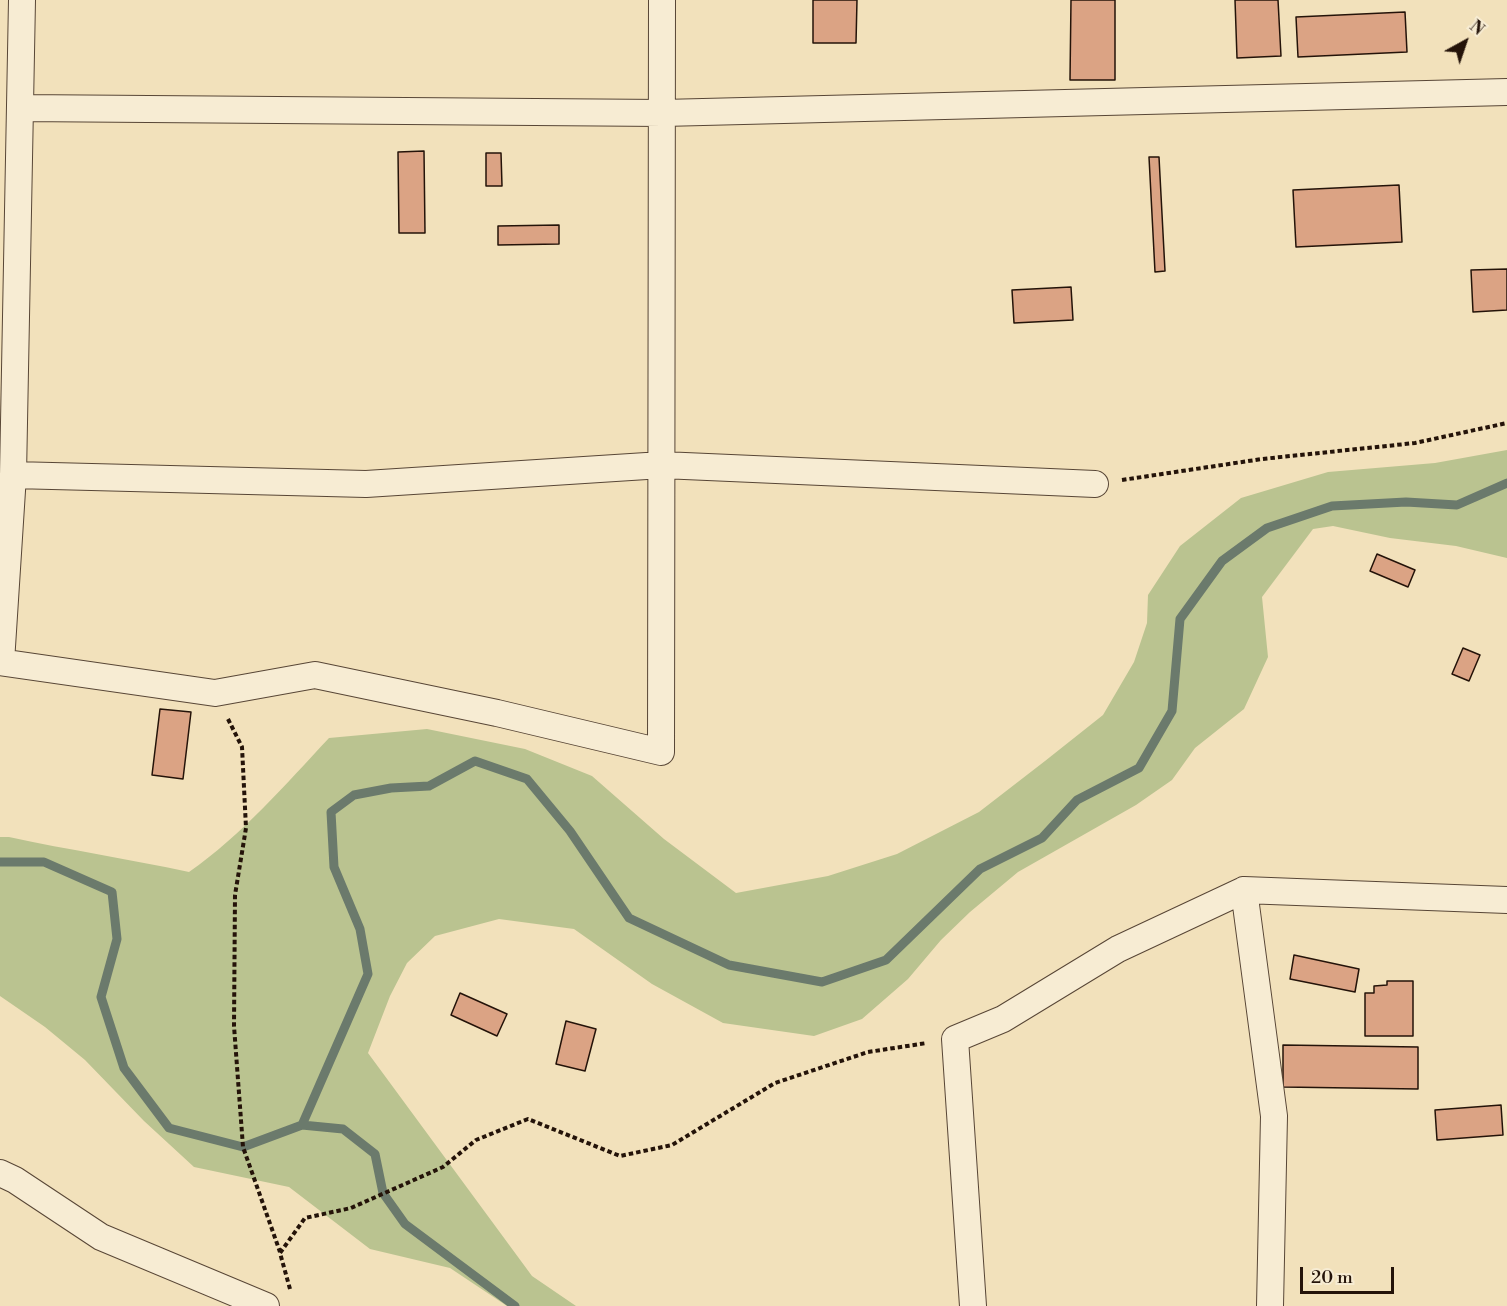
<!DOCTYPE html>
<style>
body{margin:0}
#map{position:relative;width:1507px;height:1306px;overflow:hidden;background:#f2e1bb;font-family:"Libre Bodoni",serif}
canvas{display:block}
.north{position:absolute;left:1435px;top:12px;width:60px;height:60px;-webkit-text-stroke:4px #f7ecd3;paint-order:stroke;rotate:40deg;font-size:16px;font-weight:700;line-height:24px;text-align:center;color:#241309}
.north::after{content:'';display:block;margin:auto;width:21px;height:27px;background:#241309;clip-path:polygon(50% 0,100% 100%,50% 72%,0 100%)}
.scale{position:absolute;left:1300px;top:1267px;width:94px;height:27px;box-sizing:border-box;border:3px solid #241309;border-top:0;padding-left:8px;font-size:18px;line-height:21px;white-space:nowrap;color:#241309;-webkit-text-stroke:4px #f7ecd3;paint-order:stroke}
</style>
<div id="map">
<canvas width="1507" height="1306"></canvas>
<div class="north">N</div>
<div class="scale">20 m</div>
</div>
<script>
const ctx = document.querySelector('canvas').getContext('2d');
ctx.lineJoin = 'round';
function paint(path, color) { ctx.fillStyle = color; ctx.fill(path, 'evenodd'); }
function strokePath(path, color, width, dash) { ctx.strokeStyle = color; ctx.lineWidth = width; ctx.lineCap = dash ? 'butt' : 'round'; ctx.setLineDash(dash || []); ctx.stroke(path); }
paint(new Path2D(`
 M1507 450V558L1456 546 1390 538 1333 526 1313 529 1262 597 1268 657 1244 709 1195 748 1172 780 1136 805 1018 872 970 912 941 940 908 979 862 1019 814 1036 723 1023 652 984 574 929 499 919 435 936 407 963 390 996 368 1053 532 1276 576 1306H507L450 1268 370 1249 289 1187 194 1167 144 1121 85 1060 45 1027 0 996V837H9C69 850 129 859 189 872 242 835 285 785 329 738L427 729 525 749 592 776 664 839 736 893 828 876 897 854 979 812 1045 761 1103 715 1134 662 1147 623 1148 595 1180 546 1241 498 1328 472 1435 463Z`), '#bac390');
strokePath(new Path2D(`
 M0 862H44L112 892 117 939 101 997 124 1068 169 1128 243 1147 302 1125 368 974 360 929 334 867 331 812 354 795 391 788 429 786 475 761 527 779 570 831 629 918 729 965 822 982 886 960 980 869 1042 838 1077 800 1139 768 1172 711 1180 619 1222 561 1267 528 1332 506 1406 502 1457 505 1507 483
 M302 1125 343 1129 375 1154 383 1193 405 1224 515 1306`), '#6b7a6c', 9);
const building = new Path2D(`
 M813 0H857L856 43H813Z
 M1071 0H1115V80H1070Z
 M1235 0H1278L1281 56 1237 58Z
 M1405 12 1407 52 1298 57 1296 17Z
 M424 151 425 233H399L398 152Z
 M486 153H501L502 186H486Z
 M1149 157H1159L1165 271 1155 272Z
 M1399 185 1402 242 1296 247 1293 190Z
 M559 225V244L498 245V226Z
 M1507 269V310L1473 312 1471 270Z
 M1071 287 1073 320 1014 323 1012 290Z
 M1377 554 1415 570 1408 587 1370 571Z
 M1463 648 1480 655 1469 681 1452 674Z
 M160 709 191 712 183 779 152 775Z
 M1294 955 1359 969 1355 992 1290 979Z
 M1387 981H1413V1036H1365V993H1374V986L1387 985Z
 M460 993 507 1014 497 1036 451 1015Z
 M566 1021 596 1029 585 1071 556 1064Z
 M1283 1045 1418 1047V1089L1283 1087Z
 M1501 1105 1503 1135 1437 1140 1435 1110Z`);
paint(building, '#dba384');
strokePath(building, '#241309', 1.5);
const minor = new Path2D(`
 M20 108 663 113 1507 92
 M13 475 366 484 662 465 1095 484
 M0 662 215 693 315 675 497 713 661 752 662 0
 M1 662 13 475 22 0
 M1244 890 1274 1116 1270 1306
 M0 1173 15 1180 101 1237 266 1306
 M973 1306 955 1039 1003 1019 1118 949 1244 890 1507 900`);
strokePath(minor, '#584636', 28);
strokePath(new Path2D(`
 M1122 480 1262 459 1415 443 1507 423
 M228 719 242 747 246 828 235 895 234 1026 243 1147 280 1252
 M290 1289 280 1253 305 1218 351 1208 443 1167 476 1140 528 1119 620 1156 672 1145 775 1083 868 1052 927 1043`), '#241309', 4, [4.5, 3]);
strokePath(minor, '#f7ecd3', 26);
</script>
